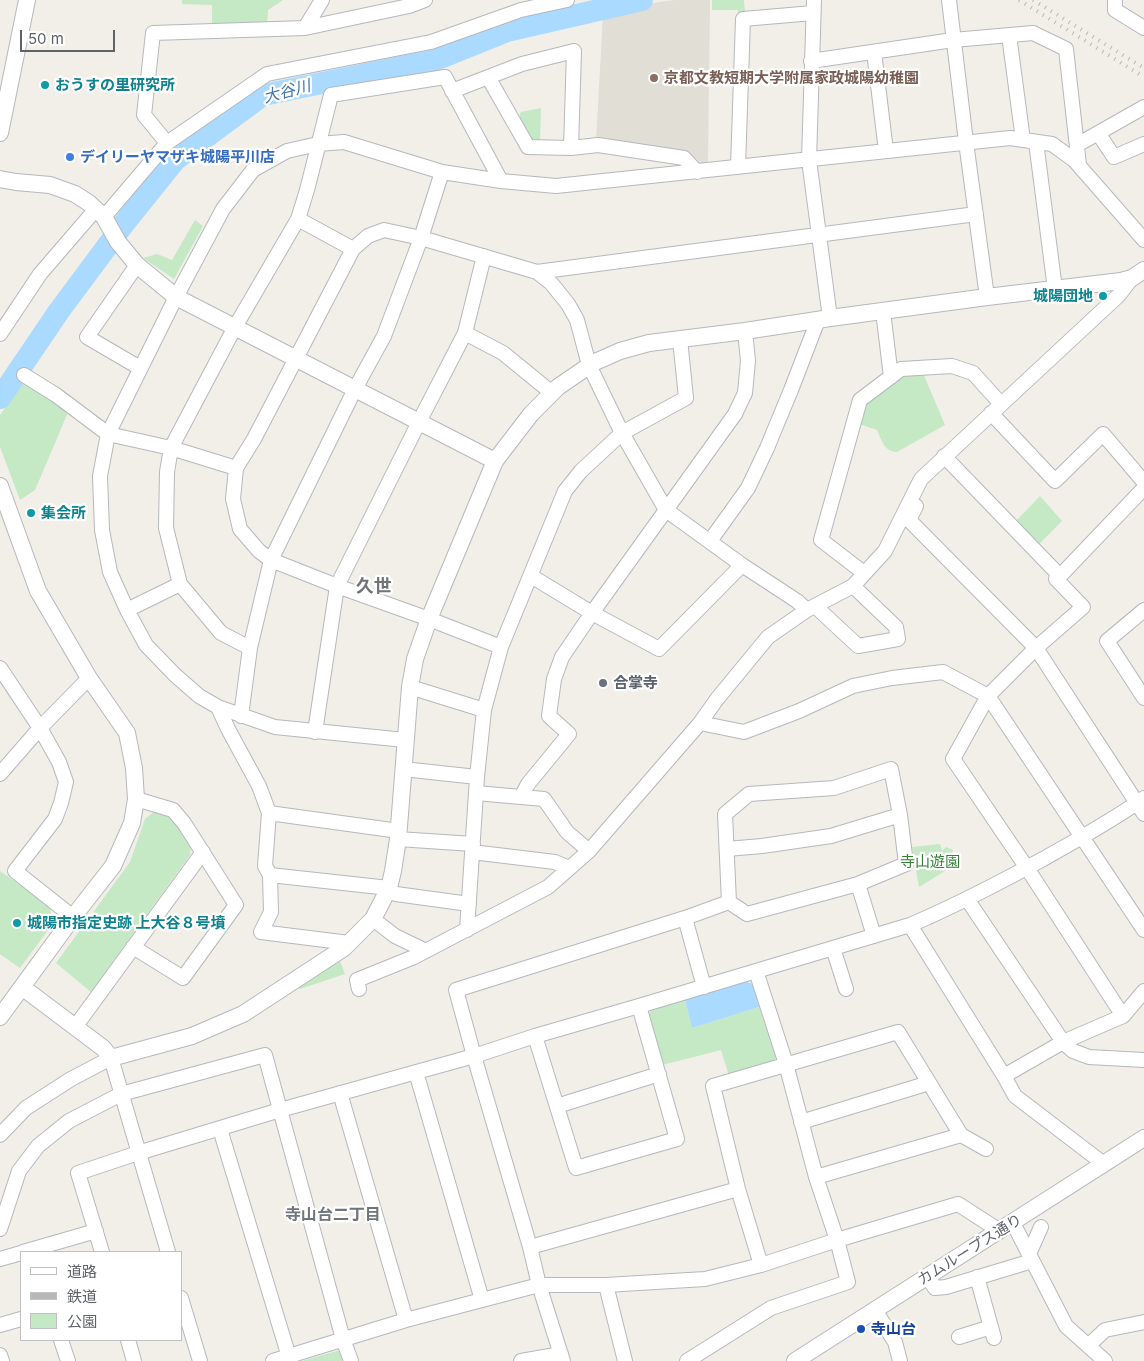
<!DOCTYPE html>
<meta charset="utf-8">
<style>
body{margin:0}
#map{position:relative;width:1144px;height:1361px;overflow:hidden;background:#f1efe8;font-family:Inter,"Noto Sans JP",sans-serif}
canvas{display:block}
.legend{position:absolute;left:20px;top:1251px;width:162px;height:90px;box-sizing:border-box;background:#fff;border:1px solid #bfc1c3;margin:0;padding:6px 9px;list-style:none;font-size:15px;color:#5f6368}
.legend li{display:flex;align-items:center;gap:10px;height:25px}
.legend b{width:25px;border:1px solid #bfc1c3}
.scale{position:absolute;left:20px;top:30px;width:95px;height:22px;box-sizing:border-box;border:2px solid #5f6368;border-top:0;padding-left:6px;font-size:15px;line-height:18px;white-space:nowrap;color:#5f6368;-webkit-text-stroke:4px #fff;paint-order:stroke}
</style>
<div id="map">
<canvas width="1144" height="1361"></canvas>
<ul class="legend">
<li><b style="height:6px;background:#fff"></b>道路</li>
<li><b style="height:6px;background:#b6b7b8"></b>鉄道</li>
<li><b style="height:14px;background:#c5e8c5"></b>公園</li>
</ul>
<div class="scale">50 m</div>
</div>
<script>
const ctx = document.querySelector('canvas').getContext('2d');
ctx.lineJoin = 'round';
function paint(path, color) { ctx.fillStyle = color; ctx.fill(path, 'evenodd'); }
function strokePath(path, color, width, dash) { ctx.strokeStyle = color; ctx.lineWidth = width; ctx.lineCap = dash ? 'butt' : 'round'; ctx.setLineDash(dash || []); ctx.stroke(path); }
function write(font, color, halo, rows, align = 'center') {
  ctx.font = font + ' Inter,"Noto Sans JP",sans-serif'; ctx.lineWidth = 4.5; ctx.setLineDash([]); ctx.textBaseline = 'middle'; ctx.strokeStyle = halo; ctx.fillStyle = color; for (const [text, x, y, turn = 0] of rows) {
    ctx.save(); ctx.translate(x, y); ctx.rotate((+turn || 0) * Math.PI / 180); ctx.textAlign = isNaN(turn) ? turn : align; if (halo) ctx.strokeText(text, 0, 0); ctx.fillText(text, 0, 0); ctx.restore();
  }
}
paint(new Path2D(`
 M675 0H710L708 163 703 164 687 153 596 141 603 15 659 2Z`), '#e1ded6');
paint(new Path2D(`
 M182 0H283L268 10 267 24H212V5L182 4Z
 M712 0H744L745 13 738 14V10H712Z
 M541 108 540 142C525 141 524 133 517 121L521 112Z
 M195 220 203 226 174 279 143 258 157 254 172 260Z
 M903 373H923L945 425 897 452C884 451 882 441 877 430L859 424 864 403Z
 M24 381 69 410 35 490 20 500 0 447V415Z
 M1040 496 1062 521 1036 547 1014 523Z
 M156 810 171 816 191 847 190 855 91 992 56 963 130 862 145 819Z
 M940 844 942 851 946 847 953 850 952 863 945 871 919 887 912 847Z
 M0 871 50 906 52 925 20 968 0 954Z
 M340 961 345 974 300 989 298 986Z
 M685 1000 692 1028 759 1007 776 1057 773 1062 729 1076 721 1050 662 1065 648 1017 652 1008Z
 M344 1349 348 1361H302Z`), '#c5e8c5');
paint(new Path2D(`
 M744 981 753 984 759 1007 692 1028 685 1000Z`), '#aadaff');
strokePath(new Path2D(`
 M0 398 59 311 126 221 175 160 263 95 435 60 507 31 642 0`), '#aadaff', 22);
const minor = new Path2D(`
 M322 0 305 28 409 6 425 0
 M814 0 809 160 830 318
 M949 0 966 142 987 297
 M1115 0V10L1144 28
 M1009 35 1023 140
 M874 52 886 151
 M811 61 953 40 1033 33 1066 49 1079 165
 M488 77 528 147 571 148
 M452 91 522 64 574 51 571 148 598 145 684 158 697 172
 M1098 133 1114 157 1144 144
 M1036 142 1055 289
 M167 143 144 115 153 33 305 28
 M1077 145 1144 107
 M738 167 743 19 813 13
 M104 217 167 143 267 74 431 42 521 10 567 0
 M298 219 353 249
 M137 265 87 337 140 368
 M537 272 976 214
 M883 311 891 377
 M465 333 503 353 552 393
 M0 334 40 274 96 209
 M24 375 56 395 108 434 171 448 236 468
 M991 413 1055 481 1103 434 1144 482
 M944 456 1060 576 1056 579 1083 607 1036 648 988 696 953 759 1027 868 1123 1016
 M916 506 909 520 1036 648 1144 814
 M710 541 748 488 767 448 791 390 818 320
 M864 573 821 540 860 400 901 369 952 366 973 373 1001 404
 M531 576 592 613 659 649 742 565
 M1060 576 1144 488
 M815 606 858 646 898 639 896 627 853 586
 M127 610 180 584
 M1144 610 1107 641 1144 698
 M501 647 429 619 337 586 271 560 259 551 240 529 233 499 236 468 254 439 353 249 368 236 384 230 421 238 537 272 551 283 568 304 577 320 589 365 622 433 666 510 742 565 797 601 807 610
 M250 648 221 633 180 584 166 528 167 472 171 448 235 327 298 219 307 190 331 95 445 77 501 181
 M0 668 40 728 59 762 66 782 61 803 55 819 15 871 73 917
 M410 687 484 710
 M218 707 228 729 259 786 269 813 265 866 270 875 389 888
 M241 716 250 648 271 560 355 389 384 336 421 238 442 172
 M700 723 744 732 799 711 853 686 892 678 943 672 988 696 1144 930
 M315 732 337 586 419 422 465 333 484 256
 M405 740 275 727 218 707 199 696 175 675 146 645 127 610 110 572 102 530 100 476 108 434 176 297 223 209 253 170 287 151 318 144 344 142 442 172 501 181 556 186 1010 138 1052 144 1074 160 1144 240
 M403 769 477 777
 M0 774 40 728 89 678
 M476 793 544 799 567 832 589 851
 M521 797 528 784 569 734 549 716 554 679 562 657 592 613 735 414 745 393 748 361 745 331
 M269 813 399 831
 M398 839 473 844
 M727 849 762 846 831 836 900 815
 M472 852 555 862 569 868
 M270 875 271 912 261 932 349 943
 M858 884 874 936
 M387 890 396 894 469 904
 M967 899 1063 1042 1073 1051 1089 1057 1144 1060
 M685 918 729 902 725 814 749 794 834 788 891 769 900 815 906 864 858 884 747 914 729 902
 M373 919 395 936 426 951
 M910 925 1004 1076 1015 1096 1104 1164
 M467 930 477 777 484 710 501 647 565 491 581 471 622 433 686 398 680 339
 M133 947 183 978 236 905 184 823 173 810 136 799
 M833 948 846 989
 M359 989 357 980 414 957 548 887 589 851 700 723 717 699 768 637 807 610 853 586 885 551 921 479 1119 295 1132 278
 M75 1027 203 852
 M535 1036 576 1168 677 1139 639 1006
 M416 1072 482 1300
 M1004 1076 1063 1042 1123 1016 1144 991
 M340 1093 406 1320
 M557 1106 659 1074
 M801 1122 929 1083
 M220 1129 289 1357
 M0 1135 26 1108 71 1079 111 1058 168 1252
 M961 1135 986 1149
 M1013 1223 1066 1326 1105 1361
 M0 1229 19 1171 38 1146 69 1121 121 1094 265 1055 343 1339 351 1361
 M530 1247 738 1189
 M23 1252 96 1231
 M102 1252 78 1173 138 1153 280 1110 474 1056 535 1036 639 1006 910 925C955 906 999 883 1043 859 1077 840 1112 821 1144 798
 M1029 1254 1041 1227
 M0 1259 21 1253
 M761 1265 738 1189 713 1086 898 1032 961 1135 816 1177
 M927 1276 935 1288 946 1287 1032 1261
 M977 1277 994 1338
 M606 1285 625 1361
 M181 1298 200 1361
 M875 1310 895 1342 900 1361
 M0 1325 21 1319
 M959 1337 991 1327
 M61 1340 68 1361
 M128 1340 134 1361
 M1088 1346 1105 1330 1144 1322
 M0 1355 2 1361
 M273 1361 406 1320 539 1285H606L705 1279 761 1265 837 1240 958 1204 1000 1231
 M521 1361 561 1354
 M563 1361 539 1285 530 1247 474 1056 456 990 685 918 704 987
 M687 1361 771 1308 848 1282 837 1240 816 1177 786 1064 756 971`);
const tertiary = new Path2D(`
 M0 133 27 0
 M0 179 16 182 50 185 75 194 89 203 104 217 118 242 137 265 176 297 495 461
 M0 486 38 591 89 678 127 733 134 768 136 799 132 823 113 866 73 917 0 1017
 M22 987 103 1048 111 1058 192 1036 243 1014 344 948 373 919 389 888 393 871 398 839 410 687 415 659 429 619 495 461 531 414 558 387 593 363 620 351 649 343 745 331 830 318 987 297 1121 281 1132 278 1144 270
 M795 1361 1144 1138`);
strokePath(minor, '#b5b8bc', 16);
strokePath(tertiary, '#b5b8bc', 18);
strokePath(minor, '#fff', 14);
strokePath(tertiary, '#fff', 16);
strokePath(new Path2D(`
 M1019 0 1144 77
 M1033 0 1144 68`), '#b6b7b8', 4, [1, 6]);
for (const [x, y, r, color] of [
 [654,78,5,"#8d6e63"],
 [45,85,5,"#0f9aa8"],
 [70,157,5,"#3f7fe0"],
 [1103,296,5,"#0f9aa8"],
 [31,513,5,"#0f9aa8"],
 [603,683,5,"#6b7280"],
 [17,923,5,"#0f9aa8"],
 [861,1329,5,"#1a4fb4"]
]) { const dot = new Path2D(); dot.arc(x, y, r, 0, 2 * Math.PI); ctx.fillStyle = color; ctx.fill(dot); strokePath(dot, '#fff', 2); }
write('bold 15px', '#785e54', '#fff', [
 ["京都文教短期大学附属家政城陽幼稚園",664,78]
], 'left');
write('bold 15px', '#0d838f', '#fff', [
 ["おうすの里研究所",55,85],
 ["城陽団地",1093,296,"right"],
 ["集会所",41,513],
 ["城陽市指定史跡 上大谷８号墳",27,923]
], 'left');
write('bold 15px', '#366cbe', '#fff', [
 ["デイリーヤマザキ城陽平川店",80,157]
], 'left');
write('bold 15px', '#5b616d', '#fff', [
 ["合掌寺",613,683]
], 'left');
write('15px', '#348238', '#fff', [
 ["寺山遊園",930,862]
]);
write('15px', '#5f6368', '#fff', [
 ["カムループス通り",970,1250,-32]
]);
write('bold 15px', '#164399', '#fff', [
 ["寺山台",871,1329]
], 'left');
write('italic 16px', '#4174aa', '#fff', [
 ["大谷川",287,92,-15]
]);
write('bold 16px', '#70757a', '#fff', [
 ["寺山台二丁目",333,1215]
]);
write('bold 18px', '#70757a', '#fff', [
 ["久世",374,587]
]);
</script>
